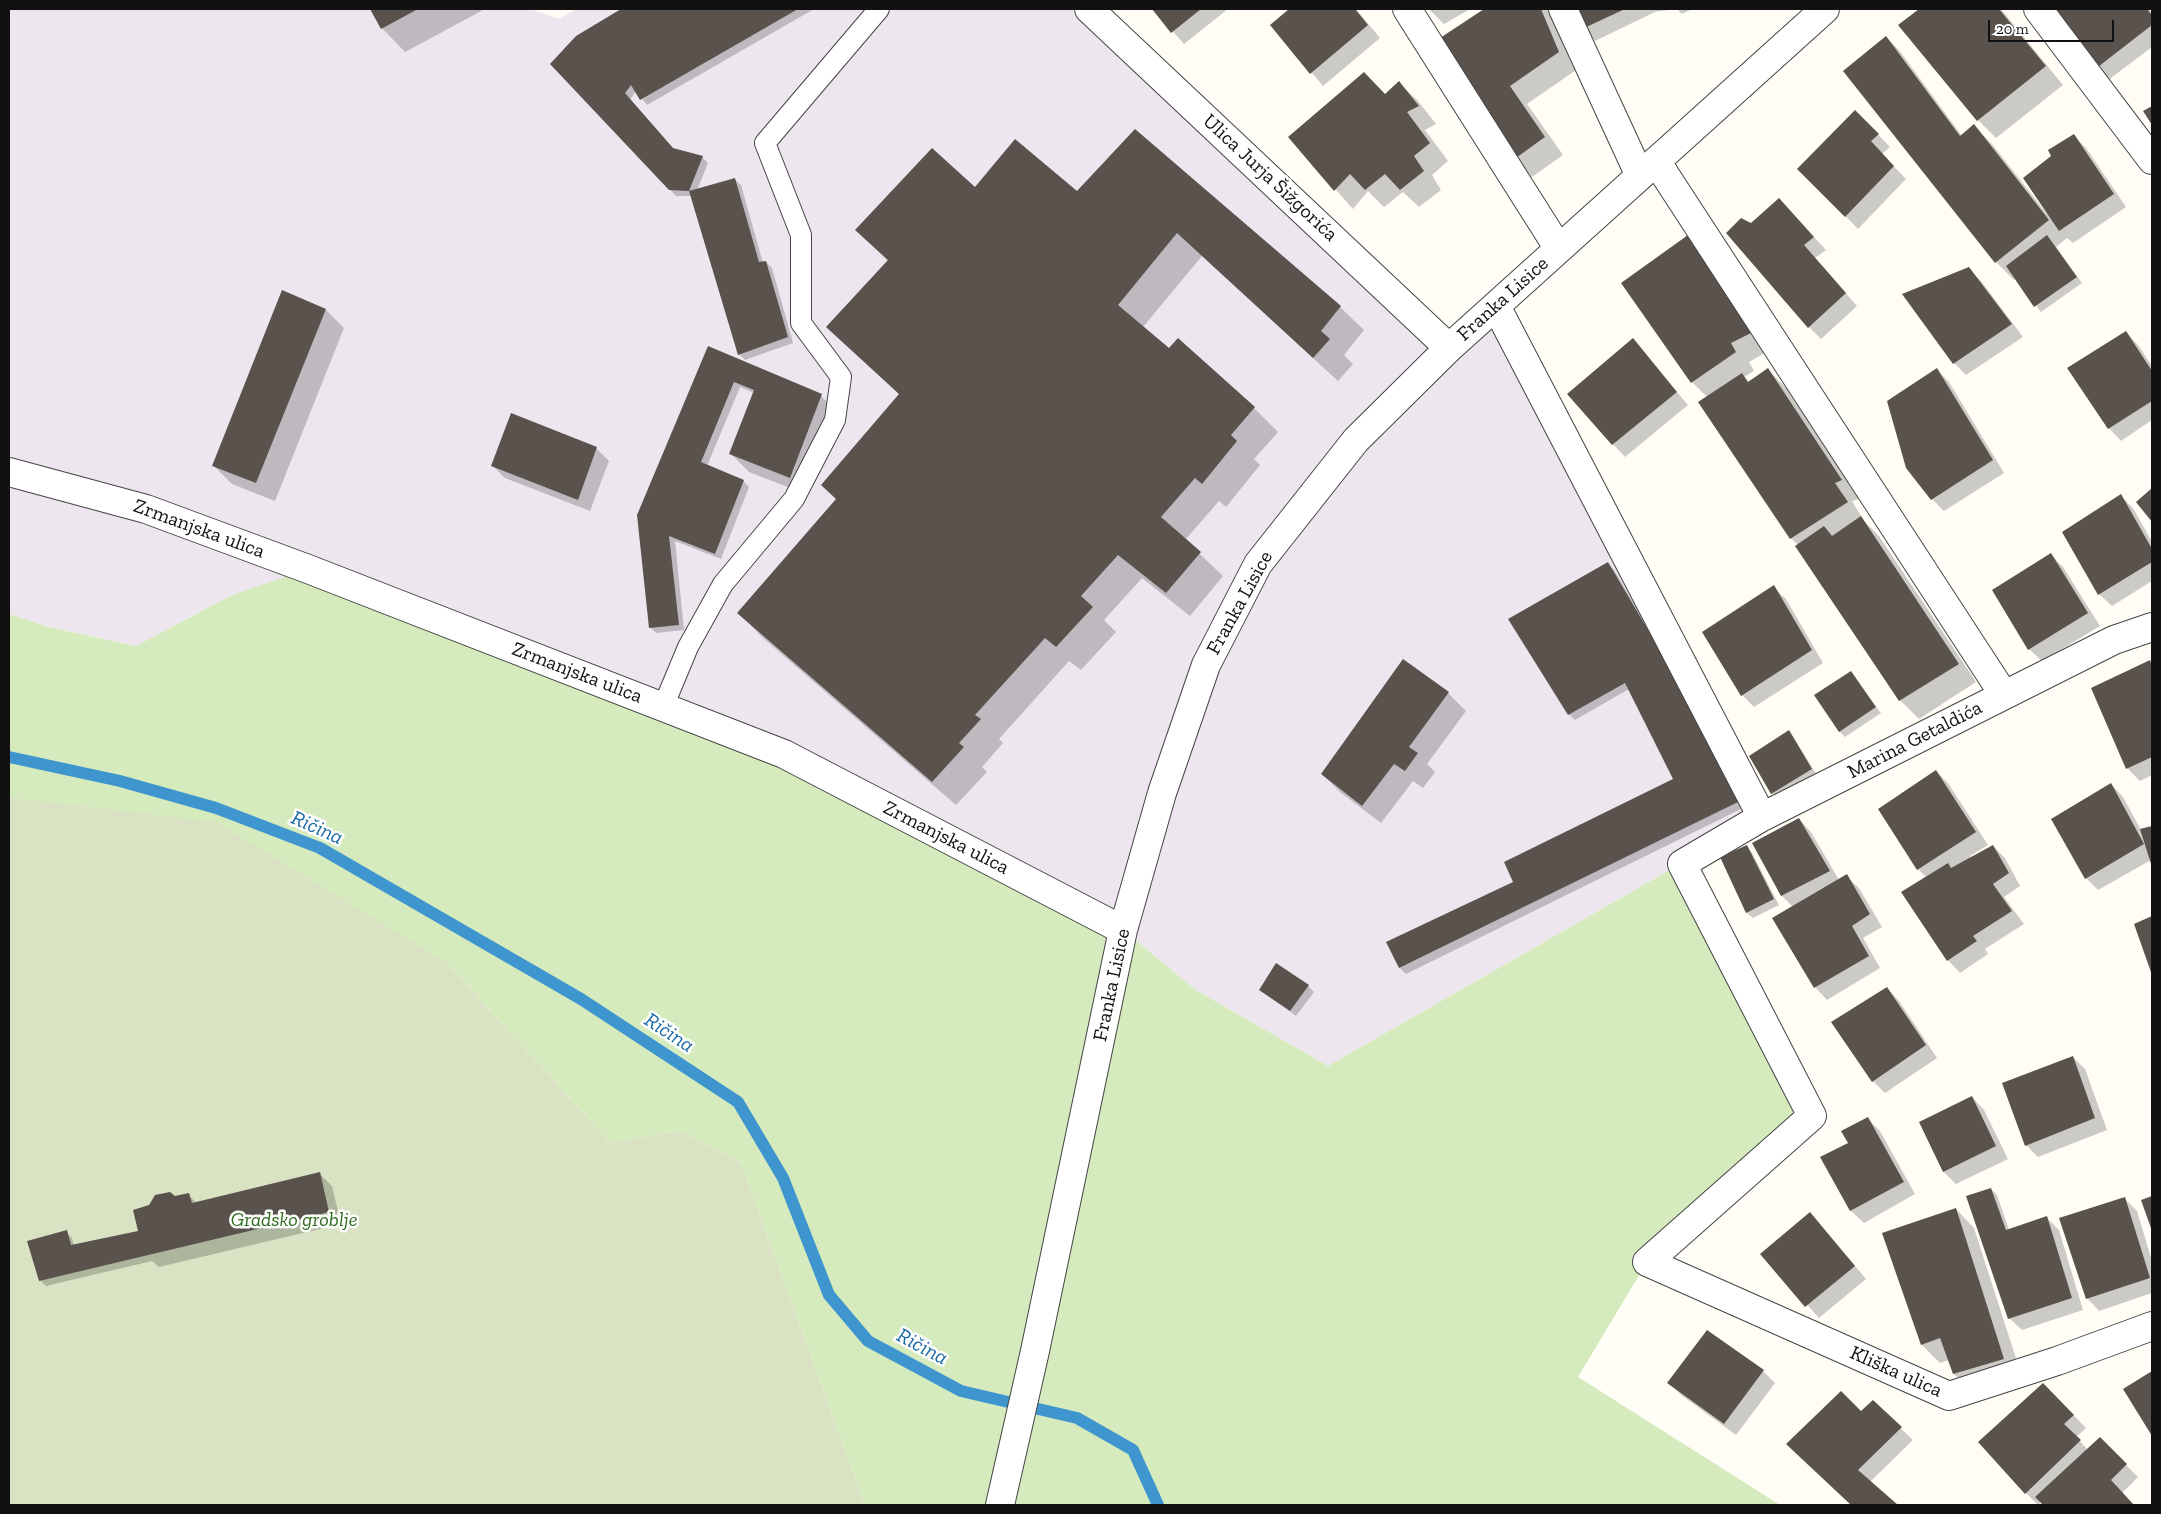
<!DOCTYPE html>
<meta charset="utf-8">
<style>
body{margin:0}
#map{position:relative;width:2161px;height:1514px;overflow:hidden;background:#fffdf5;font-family:"Zilla Slab",serif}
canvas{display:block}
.frame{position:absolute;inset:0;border:10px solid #111;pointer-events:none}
.scale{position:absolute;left:1988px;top:20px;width:126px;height:22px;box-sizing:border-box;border:2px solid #111;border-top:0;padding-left:6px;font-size:15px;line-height:18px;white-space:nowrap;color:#111;-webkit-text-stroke:4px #fff;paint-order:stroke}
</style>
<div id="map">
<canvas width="2161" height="1514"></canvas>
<div class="frame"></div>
<div class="scale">20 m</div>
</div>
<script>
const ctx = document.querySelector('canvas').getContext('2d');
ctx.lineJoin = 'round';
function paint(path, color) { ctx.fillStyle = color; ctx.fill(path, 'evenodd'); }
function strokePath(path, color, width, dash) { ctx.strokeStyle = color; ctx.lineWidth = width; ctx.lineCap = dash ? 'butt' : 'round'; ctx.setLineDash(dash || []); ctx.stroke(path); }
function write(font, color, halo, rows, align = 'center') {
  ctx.font = font + ' "Zilla Slab",serif'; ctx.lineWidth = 5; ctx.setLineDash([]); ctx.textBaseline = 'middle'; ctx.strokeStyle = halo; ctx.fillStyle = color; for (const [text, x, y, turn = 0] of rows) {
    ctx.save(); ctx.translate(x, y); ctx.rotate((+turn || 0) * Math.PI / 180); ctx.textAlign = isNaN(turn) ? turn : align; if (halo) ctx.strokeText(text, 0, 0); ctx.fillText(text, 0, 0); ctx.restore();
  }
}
paint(new Path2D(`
 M9 9H531L559 19 576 9H1089L1449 347 1496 306 1762 817 1328 1066 1196 990 1123 930 230 596 136 646 49 627 9 614Z`), '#eee6ef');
paint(new Path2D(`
 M308 569 784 754 1123 930 1196 990 1328 1066 1762 817 1683 864 1812 1116 1647 1262 1578 1377 1780 1505H865L741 1163 681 1131 610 1142 447 963 9 796V614L49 627 136 646 230 596Z`), '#d5ebbd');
paint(new Path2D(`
 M9 796 22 799 216 822 447 963 610 1142 681 1131 741 1163 865 1505H9Z`), '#d9e3c4');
paint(new Path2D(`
 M371 9H485L405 52 382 28Z
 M623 9H814L647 105 636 91 630 100 673 149 702 157 708 163 697 190 735 180 741 185 763 263 766 262 772 268 793 343 745 360 739 354 692 196H676L552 64 593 26Z
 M1153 9H1228L1184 44Z
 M1291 9H1356L1380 38 1323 86 1272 25Z
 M1429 9H1470L1444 24Z
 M1487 9H1551L1576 70 1527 104 1563 155 1532 177 1514 159 1439 41Z
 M1573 9H1675L1655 12 1595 41 1583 28Z
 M1677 9H1692L1682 14Z
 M1921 9H2001L2063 85 1996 138 1978 120 1900 25Z
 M2058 9H2149L2152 14V47L2107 81 2051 15Z
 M1886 37 1899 50 1962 136 1974 126 1992 144 2047 214 2048 213 2052 156 2074 136 2086 148 2126 207 2073 243 2067 238 2056 247 2082 283 2041 312 2016 278 2014 280 1996 262Z
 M1399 83 1418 101 1436 124 1425 130 1448 161 1432 175 1441 190 1419 207 1403 192 1384 207 1368 191 1353 209 1289 137 1385 95Z
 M1867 123 1890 147 1882 154 1906 179 1858 229 1799 169Z
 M1135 131 1340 307 1364 330 1344 355 1353 364 1338 381 1202 256 1143 327 1169 349 1254 408 1278 432 1254 459 1260 465 1226 507 1219 501 1185 540 1223 576 1190 616 1142 578 1104 620 1116 632 1081 670 1069 661 999 739 1003 743 982 767 987 772 956 805 762 637 739 613 837 500 900 395 828 327 888 261 856 230 975 188 1077 193Z
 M1779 199 1826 250 1815 258 1857 306 1821 339 1809 327 1751 225Z
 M1688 237 1770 350 1749 362 1754 371 1744 377 1749 382 1768 370 1786 388 1859 499 1852 501 1864 521 1879 536 1976 682 1919 719 1900 700 1797 546 1798 545 1791 538 1700 403 1708 398 1692 382Z
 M1968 269 1981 281 2023 337 1966 375 1954 363Z
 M326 310 344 328 275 501 232 484 213 465Z
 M2126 332 2138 345 2152 366V420L2121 441 2109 428Z
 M1632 340 1688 405 1625 457 1613 444Z
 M708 348 821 396 839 414 808 495 749 472 731 454 754 393 740 387 707 466 743 481 749 487 721 559 675 541 684 630 656 633 650 627 639 516Z
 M1937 370 1949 382 2004 473 1944 511 1932 499Z
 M596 448 609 461 590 511 505 478 493 466Z
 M2120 495 2133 508 2152 542V581L2112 606 2099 594 2063 532Z
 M2050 554 2063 567 2100 626 2042 661 2029 649Z
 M1608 564 1614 570 1671 666 1743 808 1406 974 1400 968 1387 942 1514 882 1675 780 1629 689 1575 720 1569 714Z
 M1773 587 1786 599 1823 663 1754 707 1742 695Z
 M2149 661 2152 664V775L2140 781 2128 769 2092 689Z
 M1850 673 1881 713 1845 737 1839 731Z
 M1448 693 1466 711 1427 764 1435 772 1423 788 1413 781 1381 823 1340 792 1322 774Z
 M1789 732 1794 738 1817 775 1778 799 1772 793Z
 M1936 771 1948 783 1988 845 1970 856 1971 858 1993 846 2005 858 2020 886 2004 897 2024 924 1985 949 1988 954 1960 973 1948 960 1903 892 1927 878 1918 869Z
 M2111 784 2123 797 2141 830 2152 827V864L2151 860 2098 890 2086 878Z
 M1799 819 1811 832 1839 880 1846 876 1859 888 1882 927 1863 938 1880 968 1827 1000 1815 987 1773 918 1793 907 1782 896 1754 843Z
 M1747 847 1752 853 1779 905 1753 918 1747 913 1721 858Z
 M2152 917V972L2135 924Z
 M1308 986 1314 992 1296 1016 1261 990Z
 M1887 988 1899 1001 1937 1058 1885 1093 1873 1081Z
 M2073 1057 2085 1069 2107 1130 2038 1157 2026 1145Z
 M1972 1097 1984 1110 2008 1159 1956 1184 1944 1172 1920 1122Z
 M1868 1119 1880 1131 1915 1194 1864 1223 1851 1211 1822 1158 1850 1143Z
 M320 1174 332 1186 341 1224 159 1267 152 1261 46 1286 40 1280 66 1232 72 1238 74 1246 138 1232 175 1197 188 1195 197 1203Z
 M1991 1189 1997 1195 2009 1230 2047 1218 2059 1230 2083 1310 2022 1330 2009 1318Z
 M2125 1199 2137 1211 2152 1261V1293L2099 1311 2087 1298Z
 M1956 1209 1974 1228 2022 1377 1972 1392 1954 1374 1949 1360 1940 1363 1922 1345 1883 1233Z
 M1810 1213 1866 1279 1819 1318 1761 1254Z
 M1763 1371 1775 1383 1736 1435 1681 1395 1669 1383Z
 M2152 1373V1434L2125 1389Z
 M2055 1396 2086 1428 2076 1437 2088 1450 2100 1439 2138 1477 2122 1493 2133 1505H2044L2041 1502 2038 1505 2026 1493Z
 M1873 1402 1913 1440 1870 1482 1896 1505H1852L1800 1456Z`), '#0003');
strokePath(new Path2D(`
 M9 757 120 781 216 808 320 848 581 999 738 1102 783 1178 829 1295 868 1341 961 1391 1077 1418 1133 1450 1158 1505`), '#3f96cf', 12);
paint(new Path2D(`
 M370 9H418L381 29Z
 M621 9H798L640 100 631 85 625 93 673 148 703 156 689 191 669 190 550 64 576 36Z
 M1152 9H1201L1171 33Z
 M1289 9H1355L1368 25 1310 74 1270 25Z
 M1484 9H1541L1559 52 1510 86 1545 137 1513 160 1437 40Z
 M1572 9H1625L1582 29Z
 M1919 9H1999L2046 66 1977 121 1898 25Z
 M2056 9H2147L2152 15V25L2094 70 2049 15Z
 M1886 36 1960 136 1974 124 2049 220 1995 263 1843 71Z
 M1364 72 1385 94 1399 81 1419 106 1407 112 1430 143 1414 156 1424 171 1400 190 1385 174 1365 190 1350 174 1334 191 1288 137Z
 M2152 106V125L2143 111Z
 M1855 110 1879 134 1871 141 1894 166 1845 217 1797 169Z
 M1135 129 1341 306 1321 331 1330 339 1313 358 1177 233 1118 305 1169 348 1178 338 1255 407 1231 435 1237 441 1202 484 1195 478 1161 517 1201 552 1166 593 1118 555 1081 596 1093 607 1056 647 1045 638 975 715 981 719 959 743 964 747 932 782 737 613 836 499 821 485 899 394 826 327 888 260 855 230 932 148 975 187 1015 139 1077 191Z
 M2074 134 2114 194 2059 231 2023 178 2051 156 2048 150Z
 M735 178 759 262 766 261 788 337 738 355 689 191Z
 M1779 198 1814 237 1804 245 1846 293 1808 328 1726 233 1741 218 1751 223Z
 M1688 235 1753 332 1731 343 1736 352 1691 383 1621 283Z
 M2047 235 2077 277 2034 307 2006 266Z
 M1969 267 2012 324 1953 364 1902 294Z
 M282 290 326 309 256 483 212 466Z
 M2126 331 2152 371V401L2108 429 2067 368Z
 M1633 338 1677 392 1612 445 1567 394Z
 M708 346 822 394 790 478 729 454 754 390 734 382 701 462 744 480 715 554 669 536 679 625 649 628 637 515Z
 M1768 368 1842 480 1835 483 1848 502 1790 539 1698 402 1742 373 1748 382Z
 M1937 368 1993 460 1931 500 1906 468 1887 401Z
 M511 413 597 447 578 500 491 466Z
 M2152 488V522L2136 502Z
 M2121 494 2152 549V562L2098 595 2062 532Z
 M1861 516 1959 664 1899 701 1795 546 1824 526 1832 536Z
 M2051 553 2088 613 2028 650 1992 590Z
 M1608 562 1665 659 1738 802 1399 968 1386 942 1513 882 1504 862 1673 779 1625 683 1568 715 1508 619Z
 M1774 585 1812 650 1741 696 1702 632Z
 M1403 659 1449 692 1409 747 1418 753 1405 771 1394 764 1362 806 1321 774Z
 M2150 660 2152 666V757L2126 769 2091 688Z
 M1851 671 1876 707 1839 732 1814 695Z
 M1789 730 1812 769 1771 794 1749 756Z
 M1936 770 1976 832 1917 870 1878 809Z
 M2111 783 2144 844 2085 879 2051 819Z
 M1799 818 1830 871 1781 896 1752 843Z
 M2152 826V867L2140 829Z
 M1747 845 1774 899 1746 913 1720 857Z
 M1993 845 2009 873 1993 884 2012 911 1973 936 1977 941 1947 961 1901 892 1948 863 1951 868Z
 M1847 874 1870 914 1852 926 1869 956 1814 988 1772 918Z
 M2152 916V975L2134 924Z
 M1276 963 1309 985 1290 1011 1259 990Z
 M1887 987 1926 1045 1872 1082 1831 1022Z
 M2073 1056 2095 1118 2025 1146 2002 1083Z
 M1972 1096 1996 1146 1943 1172 1919 1122Z
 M1868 1117 1904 1182 1850 1211 1820 1157 1848 1143 1841 1131Z
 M320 1172 329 1212 39 1281 27 1241 67 1230 71 1245 138 1231 133 1210 149 1205 155 1195 170 1192 175 1196 189 1193 192 1203Z
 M1991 1188 2006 1230 2047 1216 2072 1298 2008 1319 1966 1196Z
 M2152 1196V1231L2141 1200Z
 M2125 1197 2150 1278 2086 1299 2059 1218Z
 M1956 1208 2004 1359 1953 1374 1940 1338 1921 1345 1882 1233Z
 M1810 1212 1855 1266 1805 1307 1760 1254Z
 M1707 1330 1764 1370 1724 1424 1667 1383Z
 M2152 1371V1436L2123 1389Z
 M2043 1383 2074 1415 2064 1424 2081 1440 2025 1494 1978 1442Z
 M1841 1391 1861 1411 1873 1400 1902 1427 1858 1470 1898 1505H1851L1786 1444Z
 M2100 1437 2127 1464 2111 1480 2134 1505H2043L2035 1497Z`), '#5a524d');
const service = new Path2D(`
 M663 707 688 647 723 584 794 499 835 420 841 377 801 323V235L765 143 879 9`);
const minor = new Path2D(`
 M1089 9 1449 348
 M1407 9 1559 249
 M1563 9 1640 176
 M2038 9 2152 160
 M1656 161 2004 695
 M1496 306 1762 817
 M9 472 146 509 308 569 784 754 1123 930
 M2152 627 2114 640 1762 817 1682 864 1812 1116 1647 1262 1949 1396 2057 1361 2152 1326
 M1000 1505 1035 1351 1123 930 1162 793 1206 665 1258 564 1356 440 1449 348 1825 9`);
strokePath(service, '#444', 22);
strokePath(minor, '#444', 30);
strokePath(service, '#fff', 20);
strokePath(minor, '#fff', 28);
write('20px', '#111', '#fff', [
 ["Ulica Jurja Šižgorića",1270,178,43],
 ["Franka Lisice",1503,299,-42],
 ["Zrmanjska ulica",199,529,20],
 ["Franka Lisice",1240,603,-61],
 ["Zrmanjska ulica",577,673,21],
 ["Marina Getaldića",1915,740,-27],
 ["Zrmanjska ulica",946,838,27],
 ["Franka Lisice",1112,985,-78],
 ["Kliška ulica",1896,1372,24]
]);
write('italic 20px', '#2f6b1f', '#fff', [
 ["Gradsko groblje",294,1220]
]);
write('italic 21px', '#1768a6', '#fff', [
 ["Ričina",317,828,24],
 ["Ričina",669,1033,33],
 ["Ričina",922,1347,28]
]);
</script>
